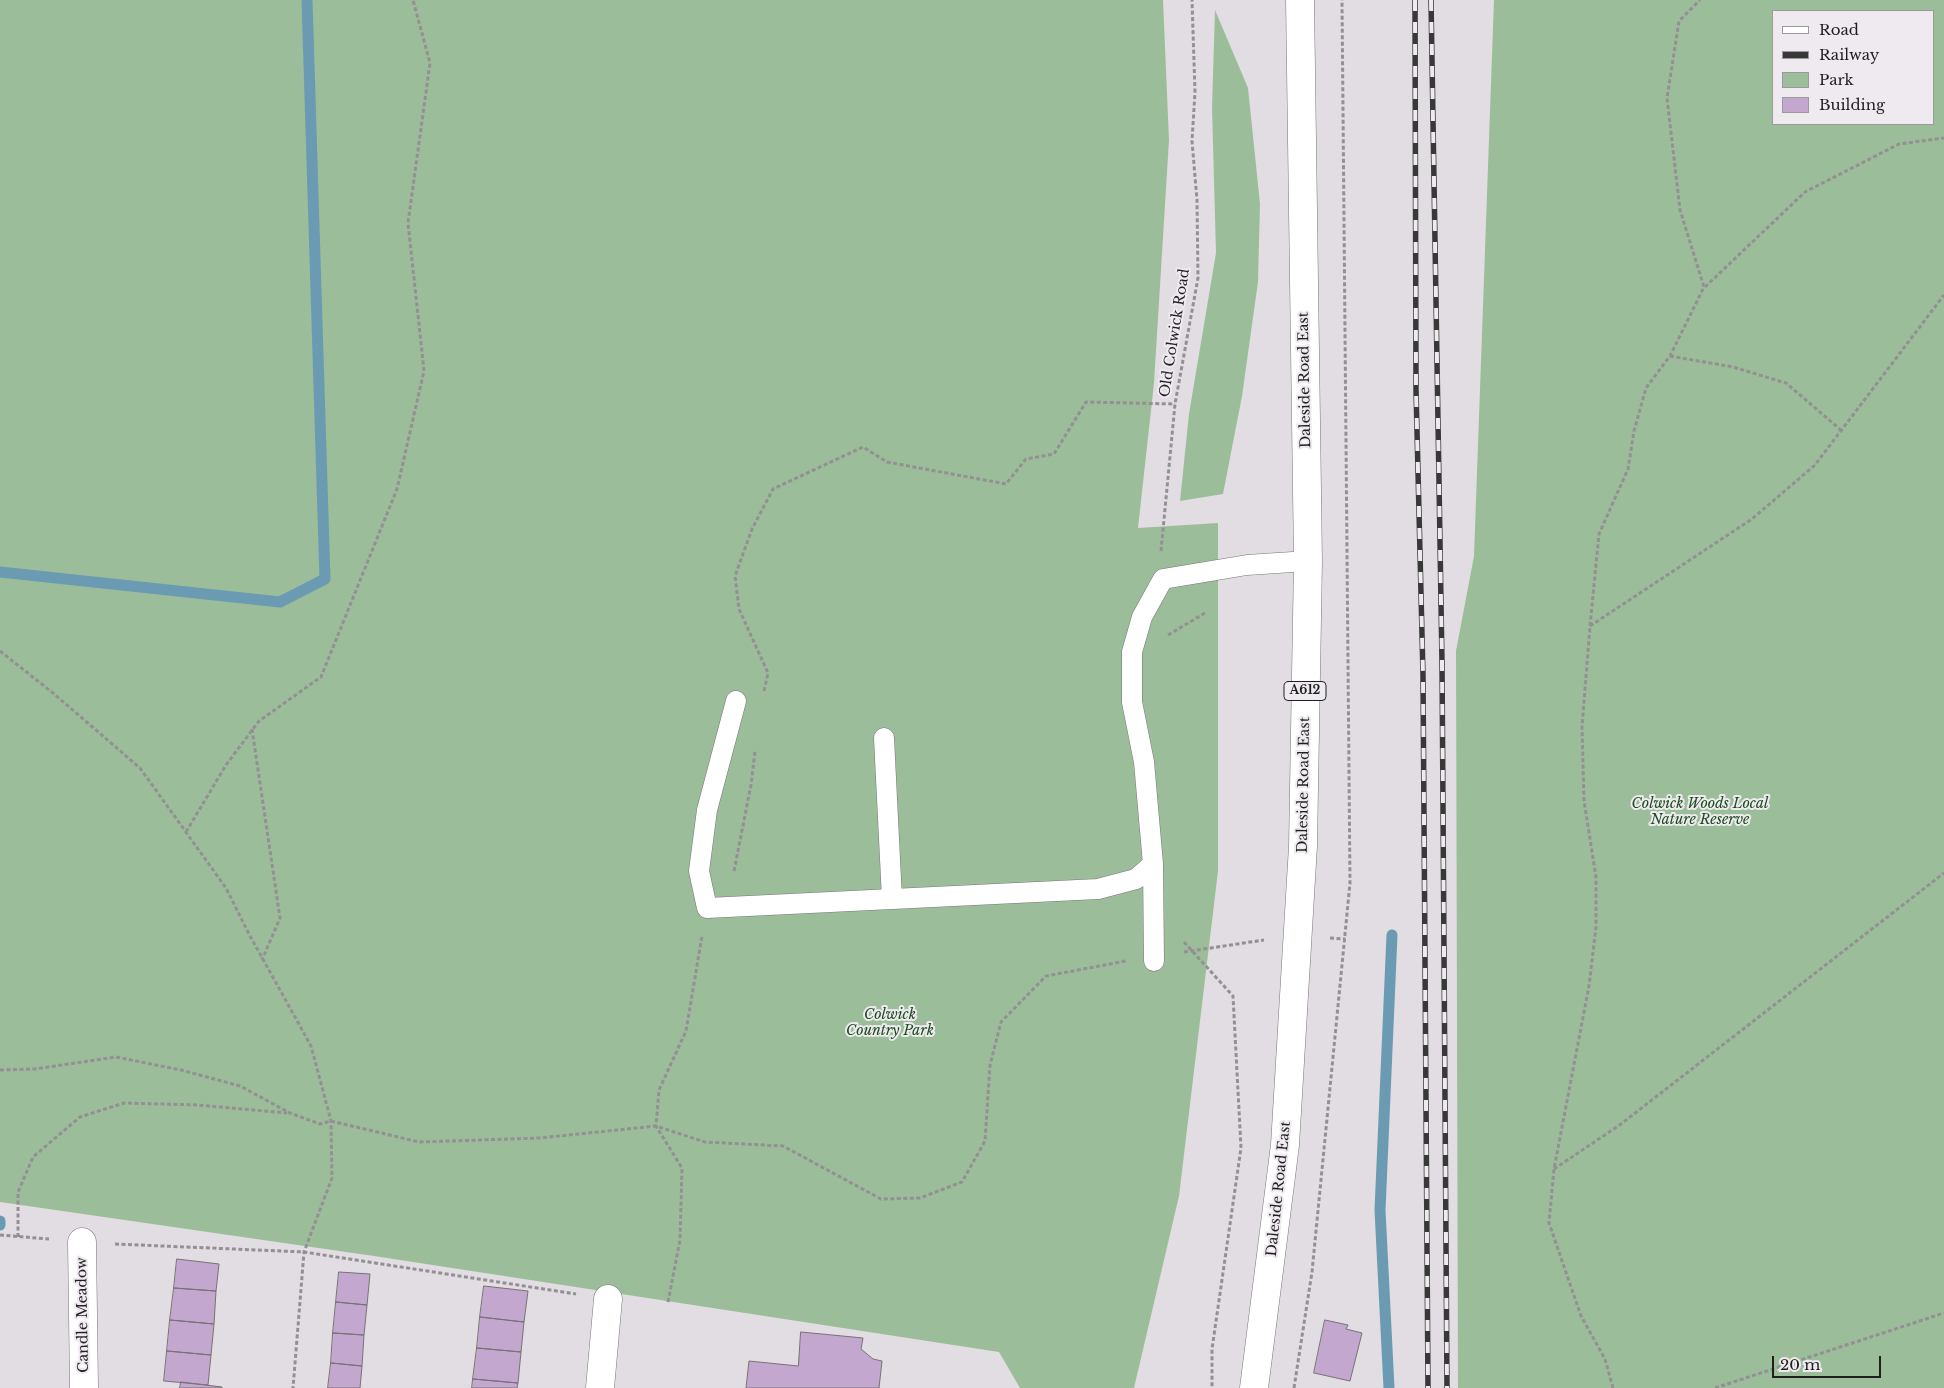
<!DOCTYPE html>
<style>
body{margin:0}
#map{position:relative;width:1944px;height:1388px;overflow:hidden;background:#e1dde2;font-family:"Libre Baskerville",serif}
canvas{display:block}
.legend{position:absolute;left:1772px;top:10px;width:162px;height:115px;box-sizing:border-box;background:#eeeaef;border:1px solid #9c999c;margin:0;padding:6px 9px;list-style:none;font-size:15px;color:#201f20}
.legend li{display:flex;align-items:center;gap:10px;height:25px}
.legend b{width:25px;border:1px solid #9c999c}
.scale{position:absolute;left:1772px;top:1356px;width:109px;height:22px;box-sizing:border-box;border:2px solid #201f20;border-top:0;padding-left:6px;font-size:15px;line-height:18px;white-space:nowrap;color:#201f20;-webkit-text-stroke:4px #eeeaef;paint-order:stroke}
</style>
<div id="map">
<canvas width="1944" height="1388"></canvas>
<ul class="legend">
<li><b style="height:6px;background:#fff"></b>Road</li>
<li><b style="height:6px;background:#393839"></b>Railway</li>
<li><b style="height:14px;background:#9cbd9a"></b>Park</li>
<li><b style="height:14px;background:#c4a7ce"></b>Building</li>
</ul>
<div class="scale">20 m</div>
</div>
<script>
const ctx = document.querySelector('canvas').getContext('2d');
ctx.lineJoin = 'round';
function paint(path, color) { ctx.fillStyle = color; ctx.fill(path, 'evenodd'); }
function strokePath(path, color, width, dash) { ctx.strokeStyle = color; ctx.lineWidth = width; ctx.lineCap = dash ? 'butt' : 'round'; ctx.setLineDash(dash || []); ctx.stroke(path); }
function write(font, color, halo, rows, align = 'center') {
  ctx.font = font + ' "Libre Baskerville",serif'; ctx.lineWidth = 4; ctx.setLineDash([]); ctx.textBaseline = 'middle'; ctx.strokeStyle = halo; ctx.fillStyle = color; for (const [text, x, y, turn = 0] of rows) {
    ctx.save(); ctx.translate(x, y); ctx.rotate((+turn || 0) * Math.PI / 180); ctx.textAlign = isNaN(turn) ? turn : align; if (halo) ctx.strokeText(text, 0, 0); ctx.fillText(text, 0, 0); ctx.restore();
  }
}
paint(new Path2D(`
 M0 0H1163L1169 140 1154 383 1138 528 1218 523V871L1179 1196 1134 1388H1020L999 1352 374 1256 0 1202Z
 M1494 0H1944V1388H1458L1456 651 1474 556ZM1773 11H1933V124H1773Z
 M1215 10 1248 88 1260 204 1258 282 1242 396 1223 494 1180 501 1189 414 1216 253 1212 108Z`), '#9cbd9a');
strokePath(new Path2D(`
 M0 572 280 602 325 579 307 0
 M0 1221V1225
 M1389 1388 1380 1210 1392 935`), '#6a9bb2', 11);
const building = new Path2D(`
 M177 1259 219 1264 216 1291 174 1288Z
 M339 1272 370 1274 367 1305 336 1302Z
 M484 1286 528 1291 524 1322 480 1317Z
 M174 1288 216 1291 214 1324 170 1320Z
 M336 1302 367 1305 364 1335 333 1333Z
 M480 1317 524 1322 521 1352 477 1348Z
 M170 1320 214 1324 211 1355 167 1351Z
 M1325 1320 1348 1325 1346 1329 1362 1333 1350 1381 1314 1373Z
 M801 1332 863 1338 861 1349 873 1359 882 1361 879 1388H746L749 1361 798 1366Z
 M333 1333 364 1335 362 1366 331 1363Z
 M477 1348 521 1352 518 1383 473 1379Z
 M167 1351 211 1355 208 1385 164 1381Z
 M331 1363 362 1366 360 1388H328Z
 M473 1379 518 1383 517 1388H472Z
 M181 1382 222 1387V1388H180Z`);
paint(building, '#c4a7ce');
strokePath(building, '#757276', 1);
const lane = new Path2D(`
 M736 701 707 810 699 871 707 908 1098 889 1136 879 1153 864 1144 762 1132 702V652L1142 617 1163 579 1247 565 1308 561
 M884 738 892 899
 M1153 864 1154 961`);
const street = new Path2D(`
 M82 1242 84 1388
 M600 1388 608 1299`);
const primary = new Path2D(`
 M1254 1388 1285 1145 1303 846 1308 561 1300 0`);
strokePath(lane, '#787578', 21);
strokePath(street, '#787578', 29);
strokePath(primary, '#787578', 29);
strokePath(new Path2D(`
 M1705 287 1805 192 1899 144 1944 138
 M1670 356 1733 367 1786 383 1842 431
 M1161 551 1175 404 1198 278 1197 200 1192 141 1195 92 1192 0
 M1590 626 1752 519 1815 465 1944 295
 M1168 635 1205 613
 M0 651 53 693 140 768 226 888 249 934 311 1046 331 1121 332 1178 304 1252 293 1388
 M764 691 768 673 739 609 735 576 752 529 773 489 863 447 887 462 1006 484 1026 459 1054 454 1086 402 1175 404
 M252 729 280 918 262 960
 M186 832 226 765 259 721 321 677 397 489 424 371 408 223 430 63 413 0
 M734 871 751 785 755 751
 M1330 938 1345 939
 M1184 942 1233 996 1241 1148 1212 1349V1388
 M1184 952 1264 940
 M0 1070 35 1069 116 1057 181 1070 240 1086 290 1113 320 1124 331 1121 419 1142 540 1138 656 1126 705 1142 783 1146 881 1199 920 1198 962 1182 985 1141 990 1065 1001 1022 1046 976 1126 961
 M1554 1169 1621 1124 1944 873
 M0 1235 49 1239
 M18 1237V1192L33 1157 80 1117 124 1103 198 1105 287 1113
 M115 1244 304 1252 576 1294
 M668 1302 680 1240 682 1168 656 1126 659 1090 686 1031 702 936
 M1294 1388 1312 1272 1350 883 1342 0
 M1613 1388 1605 1359 1581 1316 1549 1223 1554 1169 1589 986 1596 927V877L1584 801 1582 727 1590 626 1599 534 1628 469 1634 431 1646 388 1670 356 1704 287 1680 210 1667 98 1679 21 1700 0
 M1715 1388 1944 1313`), '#939093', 3, [4, 2.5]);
strokePath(lane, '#fff', 20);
strokePath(street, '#fff', 28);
strokePath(primary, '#fff', 28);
const rail = new Path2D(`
 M1415 0 1416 390 1423 675 1428 1388
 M1431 0 1442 662 1447 1388`);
strokePath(rail, '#393839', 5.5);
strokePath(rail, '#eeeaef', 4, [11]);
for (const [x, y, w] of [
 [1305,691,42]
]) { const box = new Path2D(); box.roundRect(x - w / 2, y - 9.5, w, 19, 4); ctx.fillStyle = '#eeeaef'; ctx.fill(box); strokePath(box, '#201f20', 1); }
write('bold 12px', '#201f20', null, [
 ["A612",1305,691]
]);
write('14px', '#201f20', '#eeeaef', [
 ["Old Colwick Road",1175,333,-81],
 ["Daleside Road East",1305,380,-91],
 ["Daleside Road East",1304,785,-89],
 ["Daleside Road East",1279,1189,-84],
 ["Candle Meadow",83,1315,-91]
]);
write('italic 14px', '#1a4c1c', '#eeeaef', [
 ["Colwick Woods Local",1700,804],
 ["Nature Reserve",1700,820],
 ["Colwick",890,1015],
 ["Country Park",890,1031]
]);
</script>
